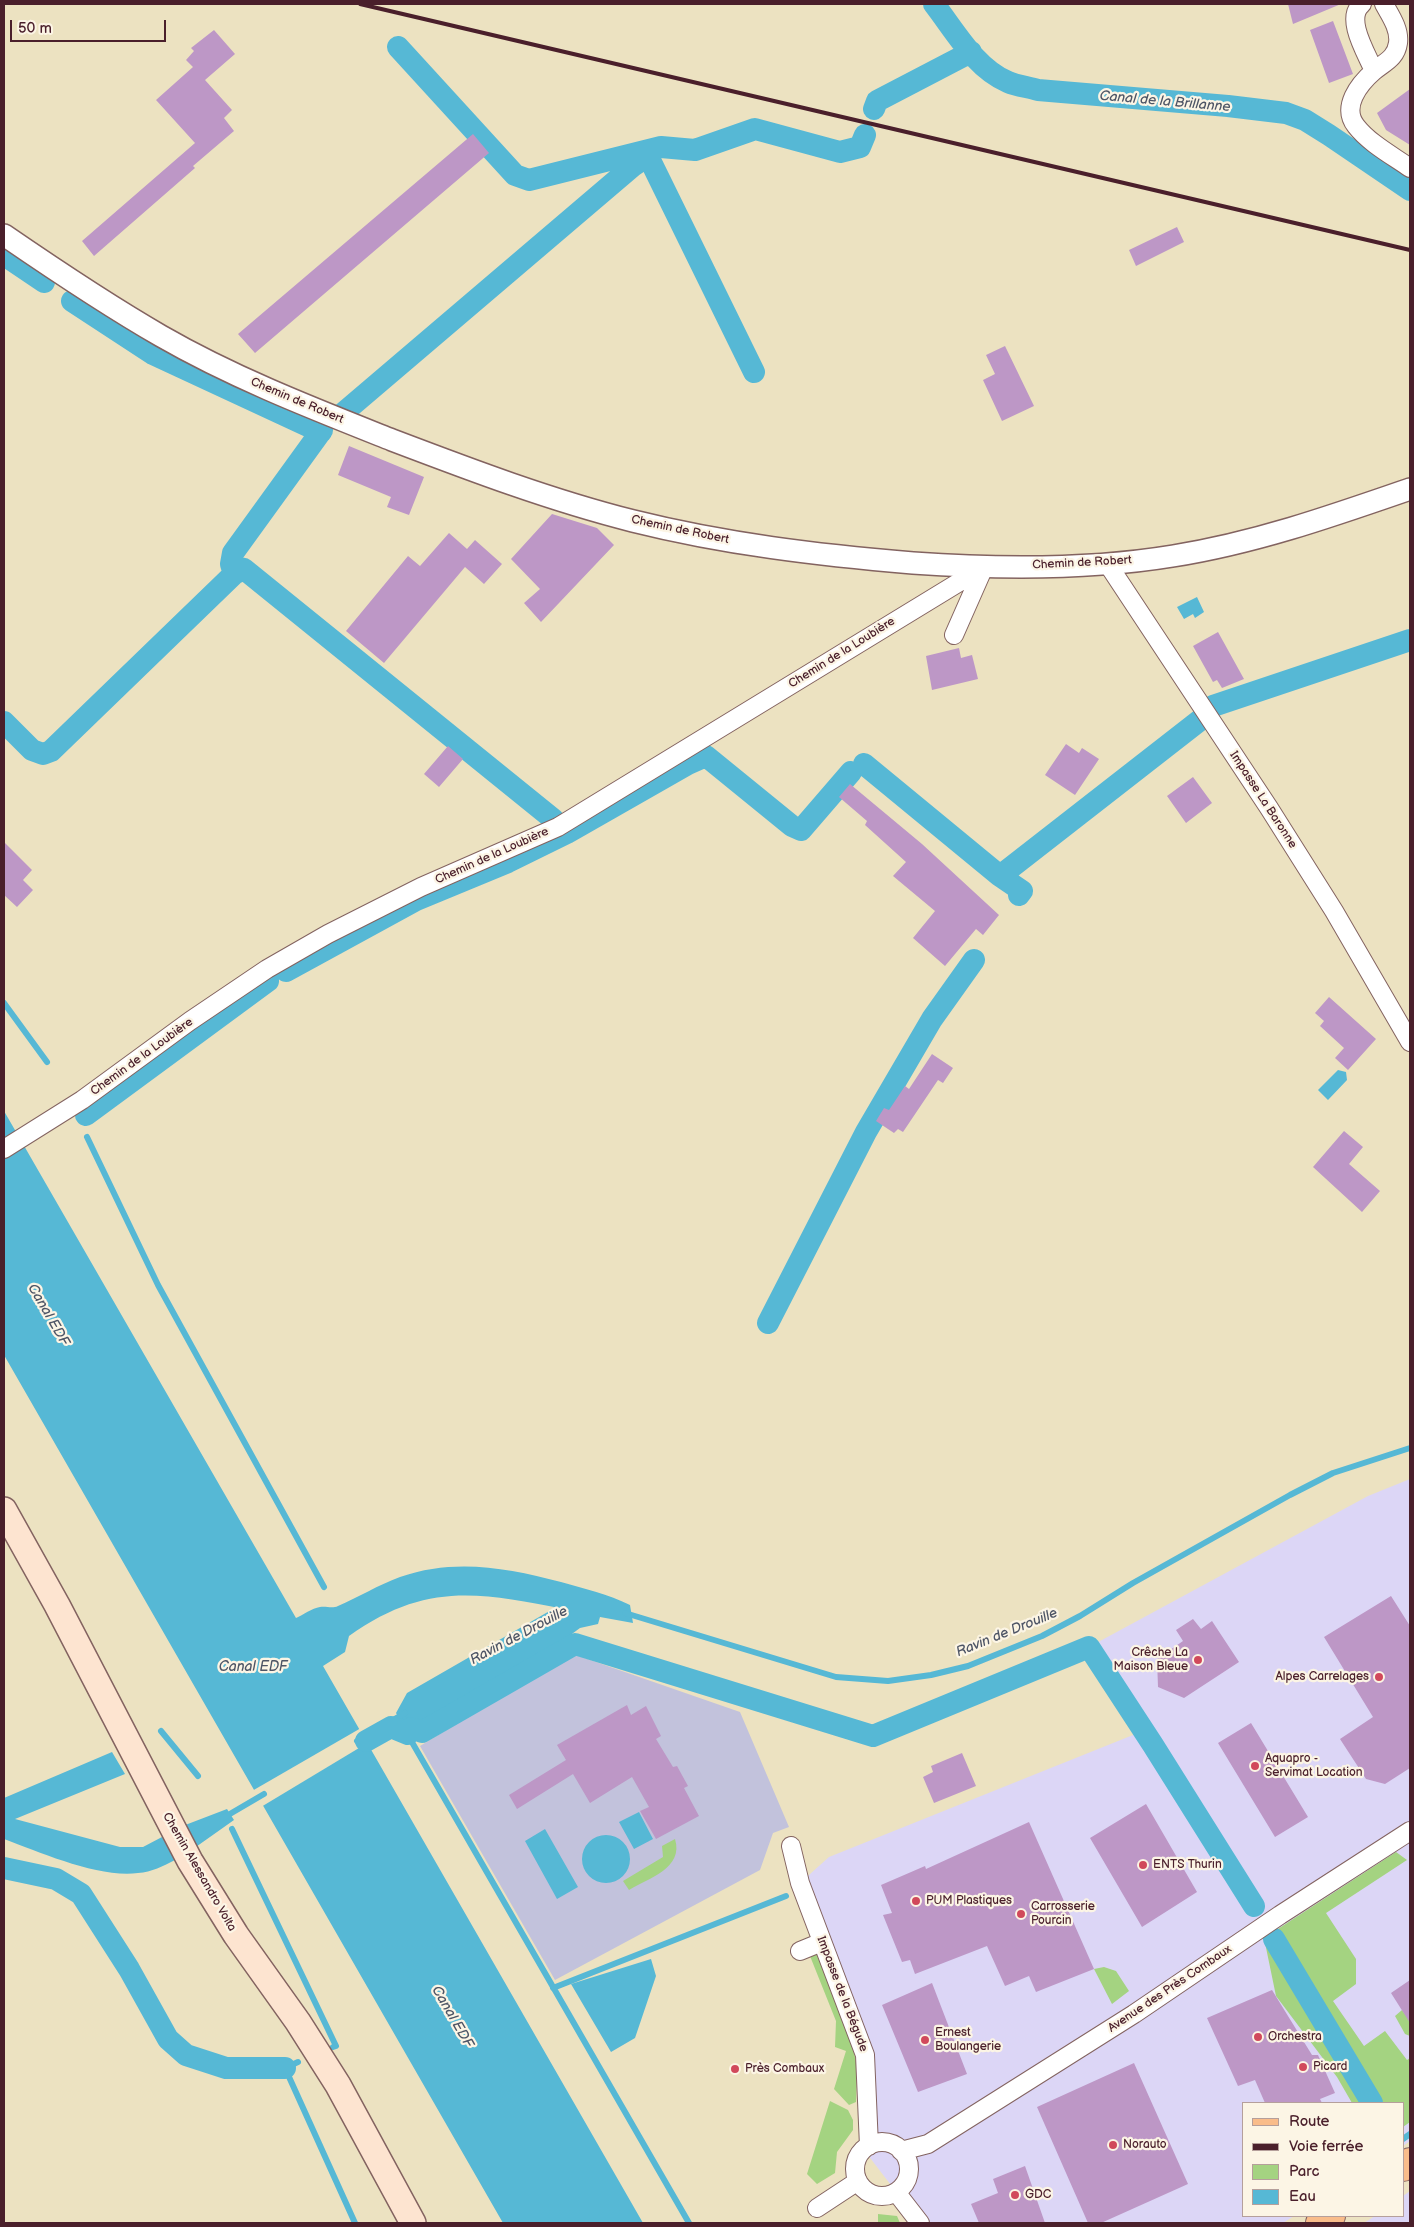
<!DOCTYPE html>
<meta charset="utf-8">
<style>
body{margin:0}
#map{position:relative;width:1414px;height:2227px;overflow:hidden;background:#ece2c1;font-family:"Balsamiq Sans",sans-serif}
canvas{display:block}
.frame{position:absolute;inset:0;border:5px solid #4a1f2b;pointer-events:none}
.legend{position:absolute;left:1242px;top:2102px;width:162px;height:115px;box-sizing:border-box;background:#fcf5e5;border:1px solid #b59f9b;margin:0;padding:6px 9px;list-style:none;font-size:15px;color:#4a1f2b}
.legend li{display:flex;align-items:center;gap:10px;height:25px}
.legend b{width:25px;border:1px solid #b59f9b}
.scale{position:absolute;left:10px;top:20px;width:156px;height:22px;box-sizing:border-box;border:2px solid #4a1f2b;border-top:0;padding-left:6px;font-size:15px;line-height:18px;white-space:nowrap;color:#4a1f2b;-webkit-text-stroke:4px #fcf5e5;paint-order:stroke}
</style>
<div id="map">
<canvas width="1414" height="2227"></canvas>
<div class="frame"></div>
<ul class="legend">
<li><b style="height:6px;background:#f9bc8a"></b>Route</li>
<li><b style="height:6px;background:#4a1f2b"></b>Voie ferrée</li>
<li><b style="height:14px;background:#a4d381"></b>Parc</li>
<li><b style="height:14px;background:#56b8d5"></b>Eau</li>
</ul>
<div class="scale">50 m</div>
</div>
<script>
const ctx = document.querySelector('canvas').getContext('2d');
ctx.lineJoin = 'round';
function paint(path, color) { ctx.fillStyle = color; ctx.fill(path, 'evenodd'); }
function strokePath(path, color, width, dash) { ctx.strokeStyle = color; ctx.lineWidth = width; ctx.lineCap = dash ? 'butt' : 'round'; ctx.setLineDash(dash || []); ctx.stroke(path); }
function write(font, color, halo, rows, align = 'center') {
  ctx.font = font + ' "Balsamiq Sans",sans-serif'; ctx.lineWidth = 4.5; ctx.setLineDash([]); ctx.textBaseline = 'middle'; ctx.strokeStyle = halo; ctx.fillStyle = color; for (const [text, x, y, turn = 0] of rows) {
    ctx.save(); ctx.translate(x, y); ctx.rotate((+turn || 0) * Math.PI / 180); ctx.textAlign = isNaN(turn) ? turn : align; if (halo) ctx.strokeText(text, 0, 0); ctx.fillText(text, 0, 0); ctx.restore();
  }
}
paint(new Path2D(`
 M1410 1479V2141L1403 2146V2103H1243V2216H1294L1283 2223H920L864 2150 865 2055 800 1883 829 1857 1138 1733 1089 1647 1368 1496Z
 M1410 2191V2223H1364L1375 2216H1403V2196Z`), '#dcd6f6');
paint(new Path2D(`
 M573 1654 740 1712 789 1827 773 1833 760 1870 555 1980 420 1746Z`), '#c2c2dc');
paint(new Path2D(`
 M1163 1744 1261 1906 1247 1914 1148 1753Z
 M675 1839C684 1868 649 1878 629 1890L623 1881 663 1857 662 1846Z
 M1396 1852 1407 1860 1326 1913 1356 1959V1984L1333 2001 1364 2046 1385 2031 1407 2060 1410 2058V2122L1403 2127V2103H1383L1335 2032 1331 2035 1370 2103H1352L1337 2077 1276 1996 1264 1938Z
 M816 1953 852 2041 857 2068 856 2102 849 2105 834 2089 846 2051 835 2047 836 2021 810 1956Z
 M1104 1967 1116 1971 1129 1991 1112 2004 1094 1969Z
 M1402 2010 1410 2021V2036L1405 2034 1395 2016Z
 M830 2101 848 2110 853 2120V2130L837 2152 835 2173 817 2184 807 2174Z
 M878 2214 897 2216 900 2223 878 2222Z`), '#a4d381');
paint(new Path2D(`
 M1197 597 1204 612 1195 618 1193 614 1184 619 1177 607Z
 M1338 1070 1346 1072 1347 1080 1328 1100 1318 1090Z
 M4 1111 296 1618C303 1615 312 1608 320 1607 327 1606 332 1609 338 1606 359 1597 378 1585 400 1577 455 1558 507 1568 561 1582 585 1589 608 1594 630 1605L633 1623 600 1617 598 1624 580 1628 565 1639 421 1722H401L396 1713 407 1693 553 1609H564C478 1592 425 1582 349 1636L345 1652 323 1666 643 2223H503L4 1355Z
 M112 1752 125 1774 15 1819 120 1847H143L162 1837 175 1860C163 1866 152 1872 138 1873 98 1878 42 1853 4 1839V1798Z
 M227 1809 234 1820 193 1849 180 1827Z
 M639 1812 653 1839 634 1849 619 1822Z
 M545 1829 578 1887 557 1899 525 1841Z
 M582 1859a24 24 0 1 1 48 0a24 24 0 1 1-48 0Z
 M651 1959 656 1976 635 2038 611 2052 571 1984Z`), '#56b8d5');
paint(new Path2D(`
 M361 1728 369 1742 261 1807 252 1791Z`), '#ece2c1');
strokePath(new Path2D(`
 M4 1003 47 1062
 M87 1137 158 1285 324 1587
 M625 1613 836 1677 888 1681 931 1675 968 1666 1042 1636 1080 1616 1133 1583 1290 1495 1333 1473 1410 1448
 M161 1731 198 1776
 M409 1737 689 2223
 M357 1741 405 1713
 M223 1818 264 1794
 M232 1829 336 2046 333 2047
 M553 1988 786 1896
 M298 2062 285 2068 355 2223
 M1403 2139 1410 2134`), '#56b8d5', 6);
strokePath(new Path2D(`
 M934 4C955 31 975 68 1008 82 1017 86 1028 87 1038 90L1228 106 1286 113 1305 120 1329 135 1410 190
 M398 47 515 175 529 180 661 147 695 150 755 129 840 152 860 147 865 135
 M874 109 877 101 971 52
 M648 156 754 372
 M4 255 44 282
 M72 301 153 354 321 432
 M342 414 633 166 652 153
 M234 574 244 569 553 819
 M1213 706 1410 640
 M4 722 32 750 43 754 51 751 234 574 231 564 233 553 322 430
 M864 764 1000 876
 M1019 895 1022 891 1000 876 1204 717
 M286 971 416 900 508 862 567 833 688 764 706 756 792 826 801 830 851 772
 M86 1115 268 981
 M768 1323 866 1132 932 1019 974 960
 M366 1741 391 1727 408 1734 411 1728 422 1732 575 1644 873 1736 1089 1647 1153 1745 1254 1906
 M4 1868 56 1879 81 1894 129 1969 168 2039 186 2055 226 2068H285
 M1274 1939 1372 2103`), '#56b8d5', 22);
paint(new Path2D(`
 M1288 4H1341L1293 24Z
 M1333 21 1353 74 1329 83 1310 30Z
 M214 30 235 54 205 80 232 110 224 118 234 131 193 166 195 168 94 256 82 241 195 143 156 100 193 67 186 60 194 51 191 48Z
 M1410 89V145L1386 130 1377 113Z
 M473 134 489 153 255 353 238 334Z
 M1177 227 1184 242 1136 266 1129 250Z
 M1005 346 1034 406 1002 421 983 380 995 374 986 355Z
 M349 446 424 477 409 515 387 507 391 497 338 475Z
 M552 514 597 528 614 545 541 622 524 603 540 589 511 559Z
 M449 533 467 549 475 540 502 564 484 584 465 567 384 663 346 631 408 556 420 566Z
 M1218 632 1244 679 1222 688 1217 680 1213 682 1193 646Z
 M959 648 961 658 972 655 978 679 932 690 926 656Z
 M1066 744 1079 753 1082 748 1099 759 1075 795 1045 775Z
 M448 746 463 759 439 787 424 774Z
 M1193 777 1212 803 1186 823 1167 796Z
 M850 784 922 844 999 915 983 935 976 929 945 966 913 938 935 911 893 876 906 862 865 825 867 821 839 797Z
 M4 842 32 870 23 880 33 890 17 907 4 895Z
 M1329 997 1376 1039 1348 1070 1335 1058 1344 1048 1320 1026 1324 1021 1315 1013Z
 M932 1054 953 1068 943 1083 938 1080 903 1132 898 1129 894 1133 876 1121 884 1108 889 1110 905 1086 909 1089Z
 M1344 1131 1363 1147 1349 1164 1380 1191 1362 1212 1313 1167Z
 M1391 1596 1410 1626V1768L1385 1784 1366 1779 1340 1739 1373 1717 1324 1637Z
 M1193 1619 1201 1629 1212 1621 1239 1662 1184 1698 1158 1687 1157 1659 1183 1641 1176 1630Z
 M627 1705 631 1715 646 1706 661 1736 656 1739 673 1767 677 1766 688 1786 684 1788 699 1816 656 1839 640 1811 649 1807 632 1777 590 1803 573 1774 517 1809 509 1795 566 1760 557 1745Z
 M1251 1723 1308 1817 1275 1837 1218 1743Z
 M962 1753 976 1786 934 1803 923 1777 933 1772 931 1766Z
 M1146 1804 1197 1892 1142 1927 1090 1838Z
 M1029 1822 1094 1969 1036 1992 1029 1976 1005 1986 987 1946 915 1974 910 1960 902 1962 883 1915 892 1913 881 1885 925 1866 926 1869Z
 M1410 1980V2023L1391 1993Z
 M932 1983 967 2074 918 2092 882 2005Z
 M1272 1990 1312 2055H1318L1335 2093 1320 2099 1322 2103H1265L1255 2080 1238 2086 1207 2018Z
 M1134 2063 1188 2184 1101 2223H1088L1037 2107Z
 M1025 2166 1045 2223H979L971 2204 998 2193 993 2179Z`), '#bd97c6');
const minor = new Path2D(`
 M1362 4C1344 18 1367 54 1374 71
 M1384 4C1390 15 1400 29 1398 43 1396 58 1385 62 1374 71 1359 84 1341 107 1356 126 1369 143 1393 156 1410 168
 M1107 563 1269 808 1334 911 1410 1042
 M954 635 984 567
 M4 1149 82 1100 190 1021 267 969 328 934 421 887 558 827 984 567
 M791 1846 800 1883 865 2055 869 2146
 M800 1951 822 1942
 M855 2169a27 27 0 1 1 54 0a27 27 0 1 1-54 0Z
 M901 2151 928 2144 1134 2014 1280 1915 1410 1831
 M896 2192 920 2223
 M817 2208 858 2181`);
const tertiary = new Path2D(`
 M4 235C55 270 107 305 161 336 234 378 314 409 392 440 471 470 550 500 633 521 725 544 818 555 913 563 999 569 1088 570 1173 556 1255 543 1332 516 1410 489`);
const secondary = new Path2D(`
 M4 1510 57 1605 190 1861 236 1935 298 2022 338 2085 413 2223`);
const primary = new Path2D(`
 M1403 2167 1410 2162
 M1320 2223 1331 2216`);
strokePath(minor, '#836360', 20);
strokePath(tertiary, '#836360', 24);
strokePath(secondary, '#836360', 28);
strokePath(primary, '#836360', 30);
strokePath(minor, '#fff', 18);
strokePath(tertiary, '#fff', 21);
strokePath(secondary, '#fde4d0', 25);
strokePath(primary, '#f9bc8a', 28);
strokePath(new Path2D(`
 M360 4 1410 250`), '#4a1f2b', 4);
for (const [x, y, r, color] of [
 [1198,1660,5,"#d1495b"],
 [1379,1677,5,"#d1495b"],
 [1255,1766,5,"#d1495b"],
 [1143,1865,5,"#d1495b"],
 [916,1901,5,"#d1495b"],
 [1021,1914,5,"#d1495b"],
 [1258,2037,5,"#d1495b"],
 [925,2040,5,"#d1495b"],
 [1303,2067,5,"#d1495b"],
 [735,2069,5,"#d1495b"],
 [1113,2145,5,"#d1495b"],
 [1015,2195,5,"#d1495b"]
]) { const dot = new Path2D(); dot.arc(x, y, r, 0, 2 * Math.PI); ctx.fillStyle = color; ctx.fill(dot); strokePath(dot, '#fcf5e5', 2); }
write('12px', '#4a1f2b', '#fcf5e5', [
 ["Chemin de Robert",297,401,23],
 ["Chemin de Robert",680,530,12],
 ["Chemin de Robert",1082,563,-3],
 ["Chemin de la Loubière",842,653,-32],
 ["Impasse La Baronne",1263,800,57],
 ["Chemin de la Loubière",492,856,-24],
 ["Chemin de la Loubière",142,1057,-36],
 ["Chemin Alessandro Volta",199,1872,60],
 ["Avenue des Près Combaux",1170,1989,-34],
 ["Impasse de la Bégude",842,1994,69]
]);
write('12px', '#4a1f2b', '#fcf5e5', [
 ["Crêche La",1188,1653,"right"],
 ["Maison Bleue",1188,1667,"right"],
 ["Alpes Carrelages",1369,1677,"right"],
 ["Aquapro -",1265,1759],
 ["Servimat Location",1265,1773],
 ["ENTS Thurin",1153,1865],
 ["PUM Plastiques",926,1901],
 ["Carrosserie",1031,1907],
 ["Pourcin",1031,1921],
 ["Ernest",935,2033],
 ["Boulangerie",935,2047],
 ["Orchestra",1268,2037],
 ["Picard",1313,2067],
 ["Près Combaux",745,2069],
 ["Norauto",1123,2145],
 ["GDC",1025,2195]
], 'left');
write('italic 14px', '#4e5566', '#fcf5e5', [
 ["Canal de la Brillanne",1165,102,5],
 ["Canal EDF",48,1315,60],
 ["Ravin de Drouille",1007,1633,-22],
 ["Ravin de Drouille",519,1636,-28],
 ["Canal EDF",253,1667],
 ["Canal EDF",452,2017,60]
]);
</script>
